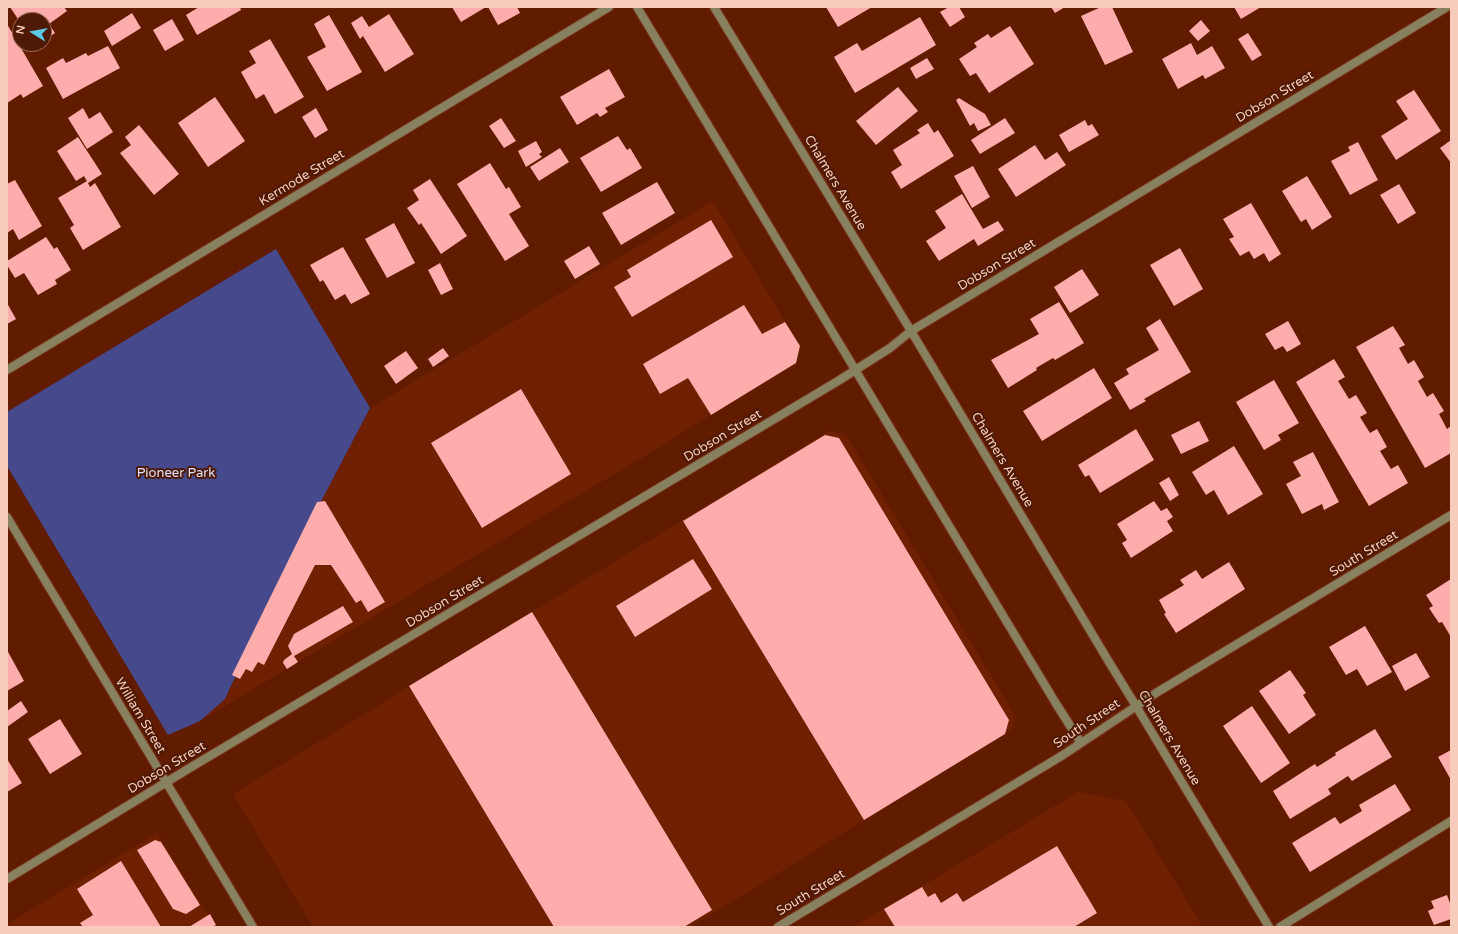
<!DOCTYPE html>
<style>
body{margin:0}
#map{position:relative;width:1458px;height:934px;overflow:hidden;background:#611c00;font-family:"Varela Round",sans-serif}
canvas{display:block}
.frame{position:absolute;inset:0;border:8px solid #f7ccbd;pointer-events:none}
.north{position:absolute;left:12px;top:12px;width:40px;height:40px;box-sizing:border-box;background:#4e1905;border:1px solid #92614f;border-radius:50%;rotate:281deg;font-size:11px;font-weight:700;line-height:16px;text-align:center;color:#f7ccbd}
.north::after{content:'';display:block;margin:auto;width:14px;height:18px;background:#5bc8e7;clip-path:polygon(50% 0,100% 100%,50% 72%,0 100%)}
</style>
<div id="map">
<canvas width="1458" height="934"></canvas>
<div class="frame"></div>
<div class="north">N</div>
</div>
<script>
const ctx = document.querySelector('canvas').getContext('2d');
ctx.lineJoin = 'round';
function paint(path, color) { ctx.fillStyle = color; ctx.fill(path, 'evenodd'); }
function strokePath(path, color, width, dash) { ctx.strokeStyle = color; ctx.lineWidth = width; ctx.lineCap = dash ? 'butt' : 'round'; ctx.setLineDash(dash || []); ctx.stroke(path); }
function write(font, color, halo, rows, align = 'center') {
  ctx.font = font + ' "Varela Round",sans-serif'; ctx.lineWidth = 4; ctx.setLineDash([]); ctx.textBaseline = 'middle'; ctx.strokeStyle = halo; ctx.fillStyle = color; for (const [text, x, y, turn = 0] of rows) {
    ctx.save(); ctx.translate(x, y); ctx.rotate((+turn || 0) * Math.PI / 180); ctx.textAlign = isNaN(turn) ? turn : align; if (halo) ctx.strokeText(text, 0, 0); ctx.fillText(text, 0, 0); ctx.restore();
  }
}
paint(new Path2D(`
 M713 201 800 347 796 362 640 459 458 566 200 721 225 699 282 576 370 408Z
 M829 431 846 435 1016 717 1011 730 691 927H313L233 794Z
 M1078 792 1126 801 1203 927H852L884 909Z
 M157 833 215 927H7V924Z`), '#6e2000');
paint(new Path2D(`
 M276 249 370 408 282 576 225 699 200 721 168 735 7 466V412Z`), '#46498c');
paint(new Path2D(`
 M10 7H64L67 11 49 24 55 33 44 41V20H20V22Z
 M199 7H240L241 10 197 35 186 15Z
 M452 7H486L461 22Z
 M488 7H517L520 13 498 25Z
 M826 7H872L838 27Z
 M949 7H959L965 17 950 27 940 12Z
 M1051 7H1065L1055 13Z
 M1101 7H1112L1133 52 1105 65 1081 16Z
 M1234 7H1261L1241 19Z
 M132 13 141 28 112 46 104 31Z
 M389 14 414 54 385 72 363 36 360 39 351 23 362 16 369 27Z
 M329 15 362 72 327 91 307 57 326 47 314 24Z
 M920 17 936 45 855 93 834 57 857 43 862 51Z
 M172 19 184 40 165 51 153 30Z
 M1201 20 1210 31 1198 41 1189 31Z
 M7 24 43 86 23 98 21 94 7 103Z
 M1010 26 1034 64 989 93 976 73 970 76 959 59 977 47 974 43 988 34 991 38Z
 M1248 33 1262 55 1252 61 1238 39Z
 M270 39 304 97 275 114 264 94 256 99 241 72 256 63 249 51Z
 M1191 43 1197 55 1212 46 1225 68 1205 79 1203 75 1178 89 1162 59Z
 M108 46 120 68 63 99 46 68 63 58 66 63 86 53 88 56Z
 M927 58 934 69 916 79 910 68Z
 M609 69 625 97 605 108 608 112 600 117 597 113 577 125 560 97Z
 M898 87 918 111 876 145 856 121Z
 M1414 90 1441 131 1396 160 1381 136 1408 119 1396 101Z
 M215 97 245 141 208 167 178 123Z
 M959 98 985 114 991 125 978 131 974 123 970 126 956 100Z
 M83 108 89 119 100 112 113 132 87 149 68 118Z
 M316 108 328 130 315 138 302 117Z
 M501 118 516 141 504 148 489 126Z
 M1005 118 1015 133 980 154 971 140Z
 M1085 120 1088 126 1092 124 1099 135 1069 152 1059 135Z
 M928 123 934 133 938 130 954 156 901 189 891 172 902 165 893 150 920 133 917 130Z
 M139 125 179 174 154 195 120 153 131 145 125 137Z
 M618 136 627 150 630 148 642 168 601 192 580 158Z
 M78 137 102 174 88 183 84 176 76 181 57 151Z
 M1451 140V163L1440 148Z
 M536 141 542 152 539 154 542 157 526 167 518 151Z
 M1358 142 1378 180 1350 195 1331 161 1350 151 1348 147Z
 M1035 145 1045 160 1057 152 1066 165 1016 197 998 169Z
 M560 148 569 162 539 181 530 167Z
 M490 163 506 189 509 187 521 207 509 214 529 246 505 261 457 184Z
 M973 166 990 197 972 208 954 176Z
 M1307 176 1332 217 1312 230 1306 219 1301 222 1282 191Z
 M430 179 467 236 441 254 421 223 419 225 407 208 419 200 413 190Z
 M15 180 42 226 19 240 13 229 7 233V184Z
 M87 181 90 187 95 183 121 227 83 250 70 228 74 225 58 198Z
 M657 182 675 213 621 245 602 213Z
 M1399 184 1416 213 1398 224 1380 195Z
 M962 194 983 229 998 221 1004 230 978 246 974 239 939 261 926 241 946 228 935 211Z
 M1251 203 1281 254 1269 262 1264 253 1254 259 1249 251 1240 256 1229 239 1234 237 1223 219Z
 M711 220 733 257 632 317 614 287 631 277 627 270Z
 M394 223 415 263 387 278 365 239Z
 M46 237 54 249 57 247 71 270 55 280 57 284 38 295 24 273 15 278 7 265V261Z
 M589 246 600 264 575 279 564 261Z
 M343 247 370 294 351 304 345 294 335 300 323 280 320 282 310 265Z
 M1180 248 1203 289 1174 306 1150 265Z
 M440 263 453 289 441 295 428 270Z
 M1082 269 1099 295 1070 313 1054 287Z
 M1059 302 1084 343 1055 360 1053 358 1036 368 1037 370 1008 388 991 360 1039 334 1030 319Z
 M7 303 16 319 7 324Z
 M744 305 762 334 785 322 800 346 796 363 711 415 688 378 660 394 643 364Z
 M1160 319 1191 372 1144 399 1146 401 1130 410 1114 383 1129 374 1126 369 1159 350 1146 328Z
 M1288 321 1301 344 1287 352 1283 346 1275 350 1265 334Z
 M1393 326 1405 345 1399 348 1408 364 1414 360 1424 377 1418 381 1427 397 1433 393 1444 411 1439 414 1447 429 1451 426V453L1425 468 1356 347Z
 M443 348 449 356 433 367 428 359Z
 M406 351 418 368 396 384 384 366Z
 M1334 359 1345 377 1338 381 1349 399 1356 395 1367 413 1360 417 1370 433 1377 429 1387 447 1380 451 1391 469 1398 465 1408 483 1369 506 1296 382Z
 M1094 368 1112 398 1042 441 1023 411Z
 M1274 380 1299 423 1278 435 1281 440 1264 450 1236 402Z
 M521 389 571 474 482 528 431 443Z
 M1199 421 1209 441 1181 454 1171 435Z
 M1136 429 1154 460 1100 493 1089 475 1085 477 1078 465Z
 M825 435 839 438 1009 720 1005 734 864 820 683 521Z
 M1234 446 1263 494 1228 515 1214 490 1206 495 1192 472Z
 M1313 452 1339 502 1324 510 1322 504 1302 514 1286 484 1301 476 1293 462Z
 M1169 477 1179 495 1170 501 1159 483Z
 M325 501 385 602 368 612 361 600 356 603 331 565H315L264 665 258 662 252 672 246 669 240 679 232 675 317 502Z
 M1154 501 1161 511 1167 508 1173 517 1167 521 1173 531 1131 558 1122 543 1127 540 1117 524Z
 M693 559 712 589 635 637 616 606Z
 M1229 562 1245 589 1176 633 1164 614 1166 613 1159 600 1184 585 1180 580 1196 570 1202 579Z
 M1451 579V637L1442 622 1439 623 1429 608 1433 606 1426 595Z
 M343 606 353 622 294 656 298 662 287 669 283 663 284 660 292 654 288 646 294 634Z
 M532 612 712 910 684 927H554L409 686Z
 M1365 626 1392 672 1367 686 1357 669 1346 675 1329 647Z
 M7 650 24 681 7 691Z
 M1416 653 1430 677 1405 691 1392 666Z
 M1290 670 1306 693 1303 695 1316 715 1289 734 1259 691Z
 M21 701 28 712 7 727V711Z
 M1252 706 1290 763 1261 783 1223 726Z
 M60 719 82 754 50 774 28 739Z
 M1375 729 1392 757 1352 781 1348 776 1328 789 1331 794 1290 819 1273 791 1315 764 1317 767 1336 755 1335 753Z
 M1451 750V780L1438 757Z
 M7 759 22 783 7 792Z
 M1395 784 1411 810 1310 872 1292 843 1335 817 1340 824 1362 811 1359 805Z
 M155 840 161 842 200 905 186 914 173 909 137 850Z
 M1057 846 1097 913 1074 927H895L884 909 922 887 928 897 935 893 941 903 957 893 963 902Z
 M121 861 161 927H83L80 923 93 915 77 889Z
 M1447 895 1451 906V919L1434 925 1428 911 1434 908 1431 901Z
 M210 914 216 925 212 927H189Z`), '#feacac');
const service = new Path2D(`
 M1280 927 1451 821`);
const minor = new Path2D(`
 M7 370 609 7
 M7 517 253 927
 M1136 706 1269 927
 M7 879 193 766 838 381 890 348 911 331 1447 7`);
const tertiary = new Path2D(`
 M637 7 1055 702 1081 743
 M714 7 911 331 1109 662 1136 706
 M778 927 1063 755 1156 693 1451 515`);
strokePath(service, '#7c3c22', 10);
strokePath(minor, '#7c3c22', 10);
strokePath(tertiary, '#7c3c22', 10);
strokePath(service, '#878160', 8);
strokePath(minor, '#878160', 8);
strokePath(tertiary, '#878160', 8);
write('13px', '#f7ccbd', '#4e1905', [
 ["Dobson Street",1275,97,-31],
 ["Kermode Street",302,178,-31],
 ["Chalmers Avenue",835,183,59],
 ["Dobson Street",997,265,-31],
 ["Dobson Street",723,436,-31],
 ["Chalmers Avenue",1002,460,59],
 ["South Street",1364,554,-31],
 ["Dobson Street",445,602,-31],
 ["William Street",140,716,59],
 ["South Street",1087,724,-34],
 ["Chalmers Avenue",1169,738,59],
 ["Dobson Street",167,768,-31],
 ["South Street",811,893,-31]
]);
write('13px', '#dde1fd', '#4e1905', [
 ["Pioneer Park",176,474]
]);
</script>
